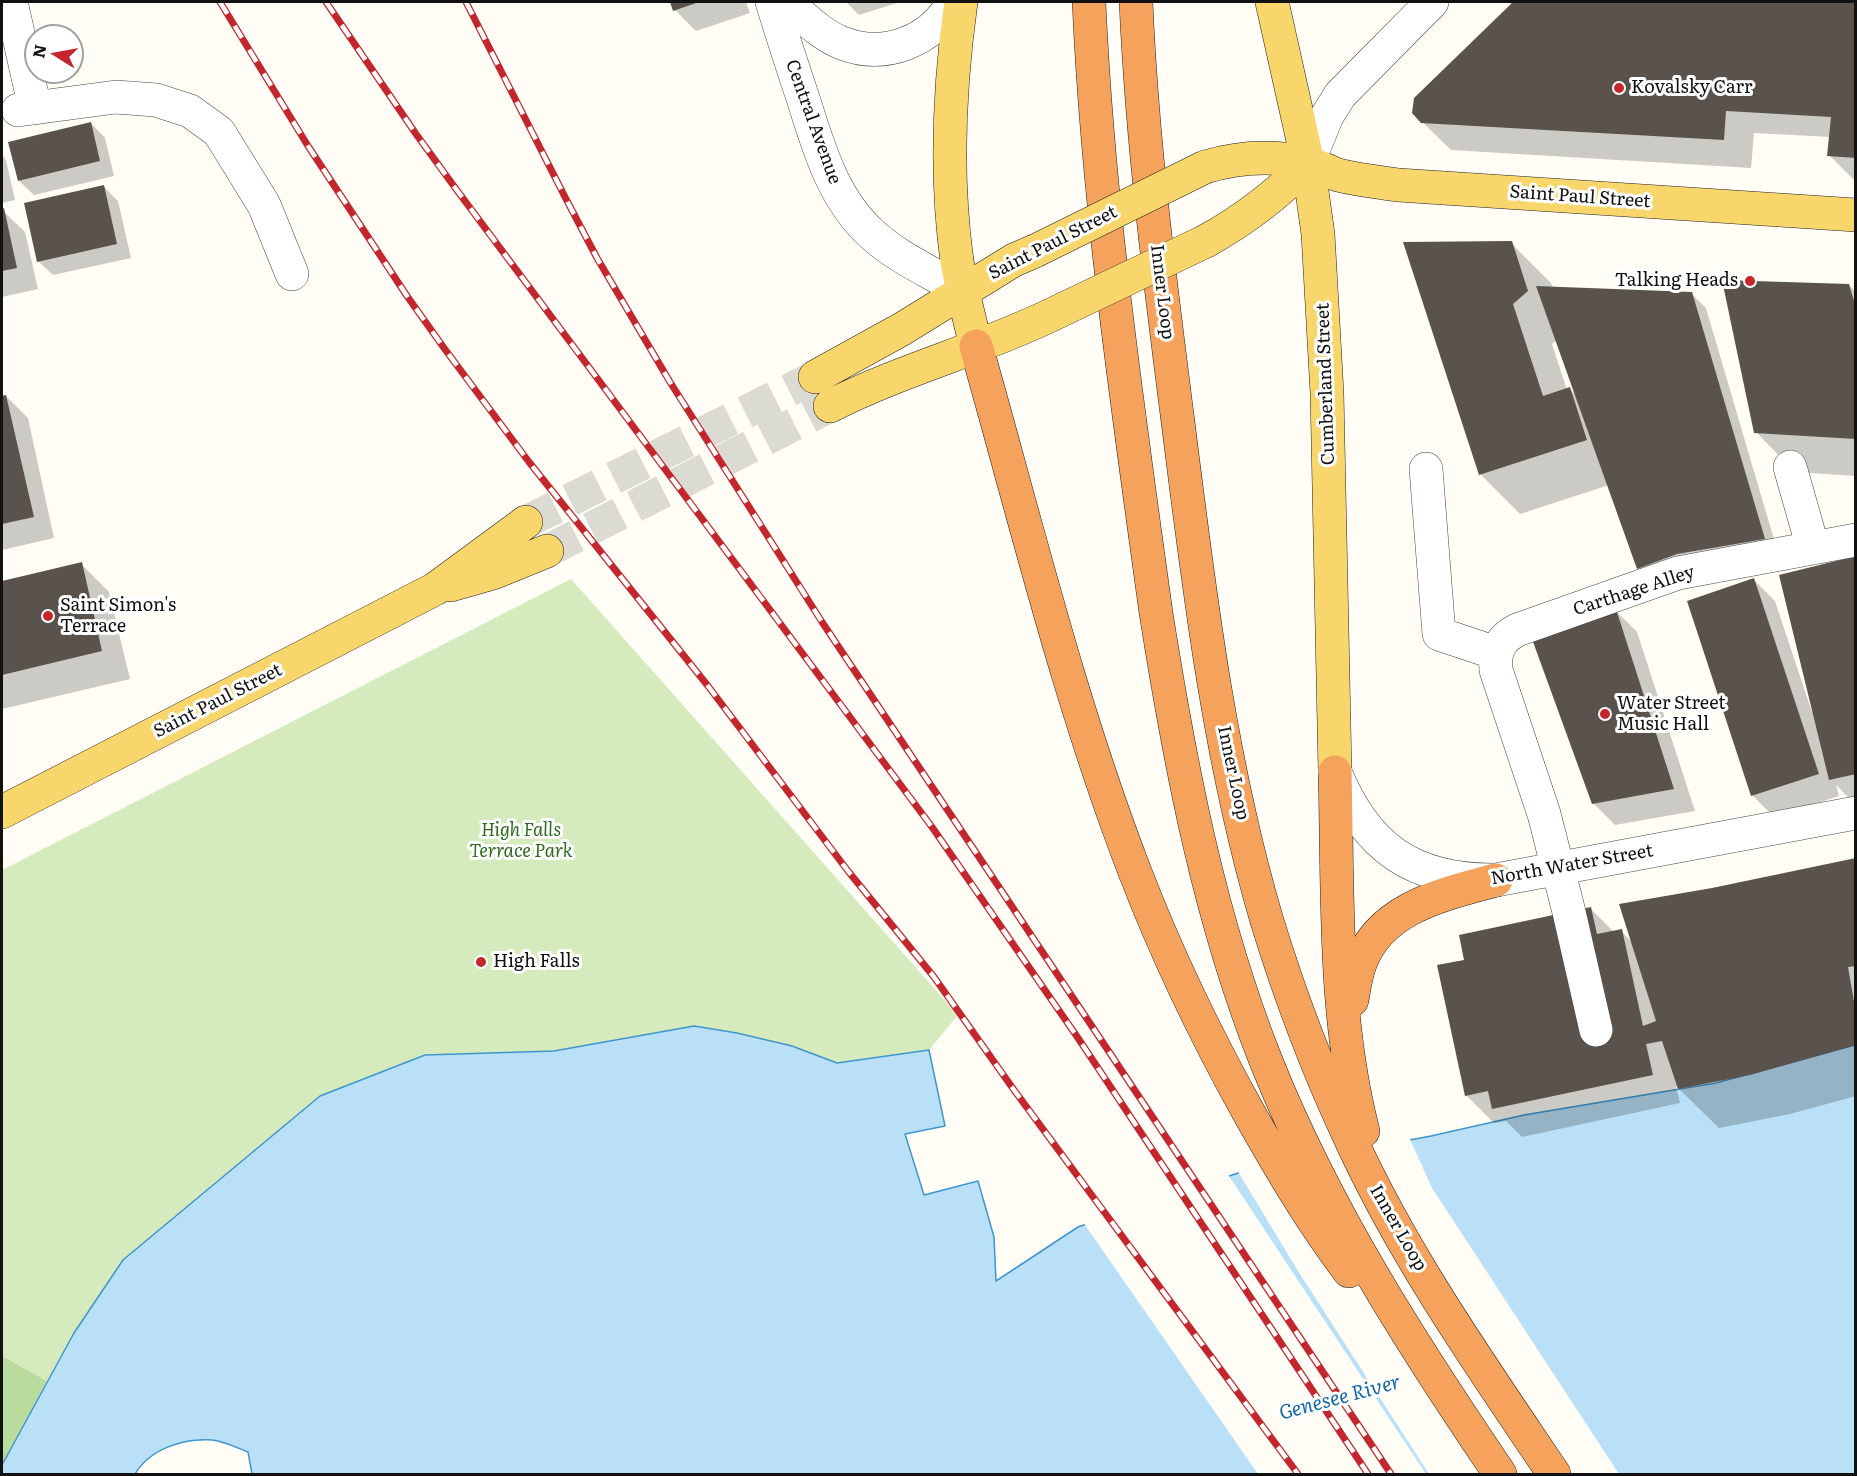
<!DOCTYPE html>
<style>
body{margin:0}
#map{position:relative;width:1857px;height:1476px;overflow:hidden;background:#fffdf5;font-family:Literata,serif}
canvas{display:block}
.frame{position:absolute;inset:0;border:3px solid #111;pointer-events:none}
.north{position:absolute;left:24px;top:24px;width:60px;height:60px;box-sizing:border-box;background:#fff;border:2px solid #a0a0a0;border-radius:50%;rotate:281deg;font-size:16px;font-weight:700;line-height:24px;text-align:center;color:#111}
.north::after{content:'';display:block;margin:auto;width:21px;height:27px;background:#c4262e;clip-path:polygon(50% 0,100% 100%,50% 72%,0 100%)}
</style>
<div id="map">
<canvas width="1857" height="1476"></canvas>
<div class="frame"></div>
<div class="north">N</div>
</div>
<script>
const ctx = document.querySelector('canvas').getContext('2d');
ctx.lineJoin = 'round';
function paint(path, color) { ctx.fillStyle = color; ctx.fill(path, 'evenodd'); }
function strokePath(path, color, width, dash) { ctx.strokeStyle = color; ctx.lineWidth = width; ctx.lineCap = dash ? 'butt' : 'round'; ctx.setLineDash(dash || []); ctx.stroke(path); }
function write(font, color, halo, rows, align = 'center') {
  ctx.font = font + ' Literata,serif'; ctx.lineWidth = 6; ctx.setLineDash([]); ctx.textBaseline = 'middle'; ctx.strokeStyle = halo; ctx.fillStyle = color; for (const [text, x, y, turn = 0] of rows) {
    ctx.save(); ctx.translate(x, y); ctx.rotate((+turn || 0) * Math.PI / 180); ctx.textAlign = isNaN(turn) ? turn : align; if (halo) ctx.strokeText(text, 0, 0); ctx.fillText(text, 0, 0); ctx.restore();
  }
}
paint(new Path2D(`
 M571 579 958 1015 929 1050 837 1063 792 1046 694 1026 554 1051 491 1054 320 1096 199 1197 74 1333 47 1381 2 1356V870Z`), '#d5ebbd');
paint(new Path2D(`
 M2 1356 47 1381 2 1465Z`), '#b9dc9c');
const water = new Path2D(`
 M694 1026 737 1033 792 1046 837 1063 929 1050 945 1126 905 1134 924 1195 978 1181 994 1237 996 1281 1078 1227 1247 1170 1431 1136 1524 1115 1716 1083 1855 1045V1474H252L248 1452C237 1448 224 1441 212 1440 183 1438 150 1449 135 1474H2V1465L74 1333 123 1260 320 1096 425 1055 554 1051Z`);
paint(water, '#b9e0f7');
strokePath(water, '#3f96cf', 1.5);
paint(new Path2D(`
 M1409 1137 1432 1188 1619 1474H1429L1298 1271 1237 1170Z
 M1227 1173 1426 1474H1258L1083 1222Z`), '#fffdf5');
paint(new Path2D(`
 M672 2H746L750 13 696 31 675 10Z
 M846 2H900L859 15Z
 M1515 2H1856V182L1829 155 1831 137 1754 133 1751 168 1451 150 1413 113 1415 99Z
 M91 123 105 138 114 176 34 195 19 181Z
 M2 155 6 160 15 200 2 203Z
 M104 187 118 201 131 258 53 275 38 261Z
 M2 210 25 232 38 289 2 297Z
 M1405 243H1511L1551 283 1553 288 1691 293 1706 308 1778 553 1652 582 1638 568 1609 485 1520 514 1481 475ZM1557 340 1577 396 1570 389 1567 390 1552 344Z
 M1849 285 1856 292V476L1795 472 1756 432Z
 M6 396 28 418 54 538 2 550V397Z
 M1856 558V805L1836 785 1839 796 1774 817 1753 796 1689 601 1754 580 1775 601 1812 712 1814 711Z
 M81 564 109 592 130 679 2 709V583Z
 M1615 610 1637 632 1695 811 1615 825 1593 803Z
 M1856 859V1096L1790 1114 1719 1128 1676 1086 1680 1103 1522 1137 1506 1121 1494 1123 1466 1095V961L1590 908 1614 932 1621 931 1632 942 1712 890Z`), '#0003');
paint(new Path2D(`
 M670 2H699L673 11Z
 M1513 2H1856V158L1827 156 1831 117 1726 111 1724 140 1421 123 1412 113 1414 98Z
 M91 122 100 161 18 181 8 142Z
 M104 185 117 244 37 262 24 203Z
 M4 208 17 268 2 271V209Z
 M1512 241 1528 291 1513 304 1543 396 1570 387 1587 440 1479 475 1403 242Z
 M1722 280 1849 284 1856 308V439L1754 433Z
 M1536 286 1692 292 1765 539 1677 554 1637 569Z
 M6 395 34 517 2 524V396Z
 M1856 556V774L1829 780 1779 575Z
 M82 562 102 651 2 675V581Z
 M1754 578 1819 774 1751 796 1687 601Z
 M1616 609 1674 789 1592 804 1532 639Z
 M1856 858V966L1848 967 1856 1013V1045L1750 1075 1678 1089 1662 1041 1646 1044 1653 1075 1492 1109 1488 1091 1465 1096 1437 965 1464 960 1459 935 1591 907 1597 934 1622 929 1643 1026 1656 1021 1619 904 1712 888Z`), '#5a524d');
strokePath(new Path2D(`
 M526 522 815 377
 M547 551 830 406`), '#dbdad3', 33, [33, 16]);
const minor = new Path2D(`
 M11 2 35 108
 M772 2C782 34 792 66 803 98 818 146 833 200 873 235 898 258 933 273 962 291
 M786 2C803 16 821 35 842 43 885 60 932 41 953 2
 M18 110 116 97 156 100 190 111 219 132 264 205 292 274
 M1308 163 1327 116 1340 95 1432 2
 M1790 467 1813 548
 M1426 469 1439 634 1496 653
 M1335 772C1366 848 1413 881 1496 880L1856 813
 M1596 1030 1569 912 1544 814 1496 670C1494 651 1500 639 1517 630L1678 573 1856 540`);
const major = new Path2D(`
 M961 2C949 88 945 175 957 261 962 290 969 318 976 346
 M1272 2 1308 163 1318 234 1327 393 1335 772
 M1205 167C1239 157 1273 155 1307 163 1318 166 1328 171 1338 175 1358 180 1378 182 1398 185L1856 215
 M1206 241C1244 220 1277 195 1308 163
 M815 377 902 329 1014 260 1035 251
 M830 406C901 370 978 350 1049 316
 M451 585 493 573 547 551
 M2 812 435 589 526 522`);
const highway = new Path2D(`
 M1089 2C1098 206 1128 410 1156 613 1180 764 1209 918 1266 1061 1325 1209 1411 1343 1500 1474
 M1136 2C1142 142 1160 282 1178 422 1199 589 1219 759 1267 921 1290 996 1318 1070 1351 1140 1405 1258 1482 1367 1554 1474
 M976 346C1026 522 1069 701 1135 872 1167 955 1206 1036 1249 1113 1280 1168 1311 1221 1349 1271
 M1335 772C1338 891 1333 1015 1363 1131
 M1352 1000C1354 988 1356 975 1360 964 1380 907 1445 894 1496 880`);
strokePath(minor, '#444', 34);
strokePath(major, '#222', 34);
strokePath(highway, '#222', 34);
strokePath(minor, '#fff', 33);
strokePath(major, '#f9d66b', 33);
strokePath(highway, '#f5a25d', 33);
const rail = new Path2D(`
 M220 2 308 146 407 296 444 348 529 462 708 686 848 871 934 977 1014 1090 1298 1474
 M326 2 416 134 456 189 932 827 1078 1038 1368 1474
 M466 2 565 197 597 258 670 382 822 622 1391 1474`);
strokePath(rail, '#c4262e', 7);
strokePath(rail, '#fff', 4.5, [14]);
const majorBridge = new Path2D(`
 M1035 251 1205 167
 M1049 316 1206 241`);
strokePath(majorBridge, '#222', 34, []);
strokePath(majorBridge, '#f9d66b', 33);
for (const [x, y, r, color] of [
 [1619,88,6,"#c4262e"],
 [1750,281,6,"#c4262e"],
 [48,616,6,"#c4262e"],
 [1605,714,6,"#c4262e"],
 [481,962,6,"#c4262e"]
]) { const dot = new Path2D(); dot.arc(x, y, r, 0, 2 * Math.PI); ctx.fillStyle = color; ctx.fill(dot); strokePath(dot, '#fff', 2); }
write('18px', '#111', '#fff', [
 ["Kovalsky Carr",1631,88],
 ["Talking Heads",1738,281,"right"],
 ["Saint Simon's",60,606],
 ["Terrace",60,627],
 ["Water Street",1617,704],
 ["Music Hall",1617,725],
 ["High Falls",493,962]
], 'left');
write('18px', '#111', '#fff', [
 ["Central Avenue",813,122,70],
 ["Saint Paul Street",1580,197,4],
 ["Saint Paul Street",1053,243,-27],
 ["Inner Loop",1162,292,83],
 ["Cumberland Street",1326,384,-92],
 ["Carthage Alley",1634,591,-18],
 ["Saint Paul Street",218,701,-27],
 ["Inner Loop",1233,773,78],
 ["North Water Street",1572,865,-10],
 ["Inner Loop",1398,1228,60]
]);
write('italic 18px', '#2f6b1f', '#fff', [
 ["High Falls",521,831],
 ["Terrace Park",521,852]
]);
write('italic 20px', '#1768a6', '#fff', [
 ["Genesee River",1340,1398,-15]
]);
</script>
